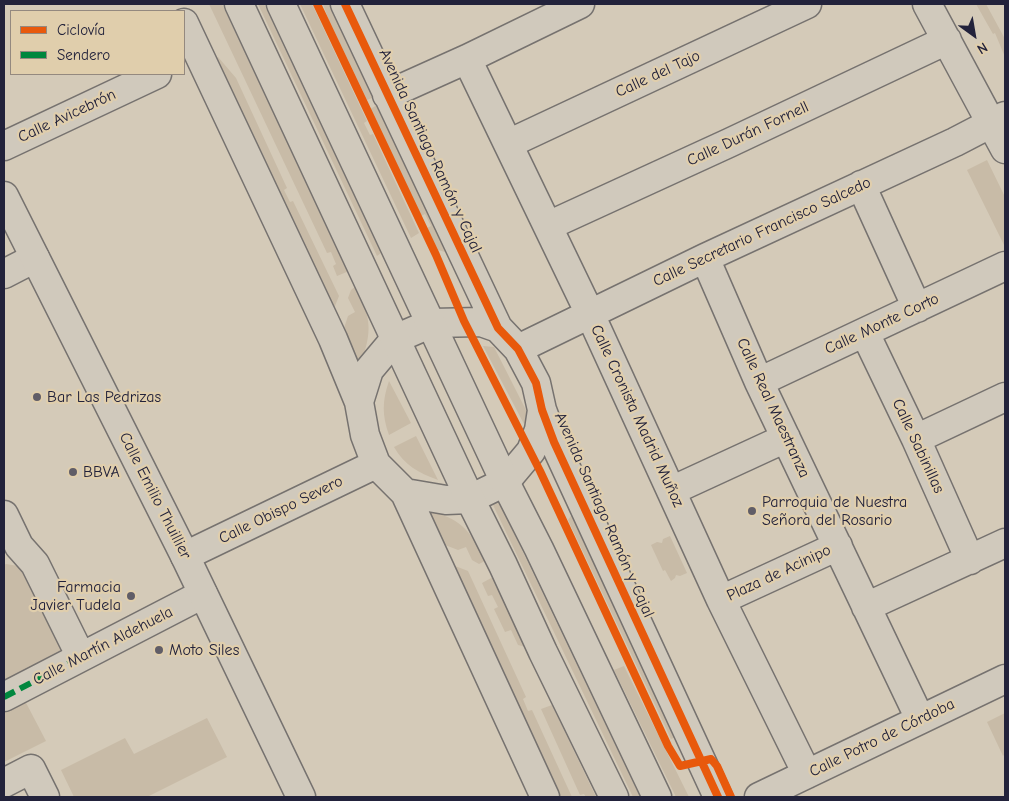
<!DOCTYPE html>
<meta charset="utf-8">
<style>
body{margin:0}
#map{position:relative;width:1009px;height:801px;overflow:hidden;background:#d4cab8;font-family:"Comic Neue",sans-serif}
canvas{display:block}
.frame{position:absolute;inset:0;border:5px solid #22223b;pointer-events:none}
.legend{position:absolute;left:10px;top:10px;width:175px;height:65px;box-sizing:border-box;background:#e0ceac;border:1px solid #94897f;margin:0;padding:6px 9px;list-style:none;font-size:15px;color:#22223b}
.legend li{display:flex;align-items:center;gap:10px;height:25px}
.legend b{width:25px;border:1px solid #94897f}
.north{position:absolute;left:949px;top:10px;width:50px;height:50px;-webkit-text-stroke:4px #e0ceac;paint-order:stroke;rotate:148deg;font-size:14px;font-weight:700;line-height:20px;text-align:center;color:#22223b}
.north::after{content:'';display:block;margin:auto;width:18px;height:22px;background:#22223b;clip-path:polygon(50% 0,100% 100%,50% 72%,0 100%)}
</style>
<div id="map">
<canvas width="1009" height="801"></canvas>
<div class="frame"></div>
<ul class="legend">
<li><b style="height:6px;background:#e8590c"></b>Ciclovía</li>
<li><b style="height:6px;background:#00873e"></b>Sendero</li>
</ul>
<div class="north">N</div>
</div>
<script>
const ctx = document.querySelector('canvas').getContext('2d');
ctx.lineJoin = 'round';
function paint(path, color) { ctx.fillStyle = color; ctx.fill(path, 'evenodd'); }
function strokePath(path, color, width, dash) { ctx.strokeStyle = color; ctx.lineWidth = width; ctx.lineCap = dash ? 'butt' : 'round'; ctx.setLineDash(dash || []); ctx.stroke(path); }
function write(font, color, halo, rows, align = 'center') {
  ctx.font = font + ' "Comic Neue",sans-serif'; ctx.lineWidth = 4.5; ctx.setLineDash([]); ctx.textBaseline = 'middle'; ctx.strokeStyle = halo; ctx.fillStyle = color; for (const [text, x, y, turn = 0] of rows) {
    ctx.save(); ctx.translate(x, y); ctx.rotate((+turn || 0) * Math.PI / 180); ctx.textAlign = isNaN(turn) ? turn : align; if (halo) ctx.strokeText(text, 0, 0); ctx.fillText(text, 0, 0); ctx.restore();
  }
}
paint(new Path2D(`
 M209 4H222L349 271 337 276 333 266 336 264 331 252 327 253Z
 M258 4H264L381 253 377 256Z
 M300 4H312L367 121 364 123 370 135 373 134 419 233 411 238Z
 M323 4H336L379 95 367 100 328 18Z
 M976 4H986L1005 39V57L995 33 993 34Z
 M218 57 236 78 287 188 284 190 290 202 293 201 339 296 333 311 213 61Z
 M383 102 455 255 438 250 427 228 431 226 425 214 421 216 370 109Z
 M987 160 1005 197V247L967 170Z
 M356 286C369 315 373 327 363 357L356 359 352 356 342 334 348 316 355 312 348 298 351 290Z
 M483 346 494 347 529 416 524 424Z
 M389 381 411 423 389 435C382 416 382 401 389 381Z
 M416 436 438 480C419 473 404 465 394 447Z
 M495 500 499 502 640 797H633L493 505Z
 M575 510 681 735 671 739 568 520Z
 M432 512C464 520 471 533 485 561L479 564 472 560 466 547 458 550 440 543 428 516Z
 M670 536 687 573 680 576 676 575 675 578 671 581 665 570 663 571 651 545 657 542 662 543 663 539Z
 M6 564 18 566 29 574 69 655 4 687V565Z
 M450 564 468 571 526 697 523 699 528 711 532 710 572 797H560Z
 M493 577 526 647 518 645 511 630 505 632 494 609 498 607 492 595 488 596 482 583Z
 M624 666 689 797H676L614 670Z
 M24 699 46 741 4 762V709Z
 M552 705 596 797H586L584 794 580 795 541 709Z
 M1005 713V754L1003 756 987 722Z
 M207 718 227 757 147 797H74L61 770 125 738 134 754Z`), '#c8bba7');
const street = new Path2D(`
 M345 4 498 328 518 349 536 383 542 410 554 442 718 797
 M927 4 1005 149
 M184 23 333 339 359 402 365 435 376 464 405 493 545 797
 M467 59 590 314 721 600 807 774
 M387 95 467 59 580 4
 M508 144 807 4
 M4 146 157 74
 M861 185 917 308
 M548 226 729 143 947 40
 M705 258 759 382 920 719
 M4 274 35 258
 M865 333 916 439 970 560
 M518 349 705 258 955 142 1005 116
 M759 382 1005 266
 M359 402 369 370 395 339 432 323 481 322 498 328
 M916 439 1005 397
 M671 491 786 438
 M405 493 446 500 470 499 505 482 531 451 539 430 542 410
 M4 515 19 546 35 564 81 657
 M185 556 376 464
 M721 600 838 546
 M866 607 1005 543
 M4 697 203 594
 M4 783 31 769 45 797
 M759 797 1005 679`);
const secondary = new Path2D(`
 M4 196 185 556 301 797`);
const primary = new Path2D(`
 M239 4 470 499 503 565 543 652 614 797
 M281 4 505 482 539 549 657 797`);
strokePath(street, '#76726f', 31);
strokePath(secondary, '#76726f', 31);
strokePath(primary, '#76726f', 31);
strokePath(street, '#d0c9bc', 28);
strokePath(secondary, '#d0c9bc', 28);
strokePath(primary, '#d0c9bc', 28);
strokePath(new Path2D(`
 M4 697 81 657`), '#00873e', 6, [12, 6]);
strokePath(new Path2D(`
 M317 4 436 255 464 321 540 471 668 746 680 766 711 759 717 766 731 797
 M345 4 498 328 518 349 536 383 542 410 554 442 718 797`), '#e8590c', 8);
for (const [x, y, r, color] of [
 [37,397,5,"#605d67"],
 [73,472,5,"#605d67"],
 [752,511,5,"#605d67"],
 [131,596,5,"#605d67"],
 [159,650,5,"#605d67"]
]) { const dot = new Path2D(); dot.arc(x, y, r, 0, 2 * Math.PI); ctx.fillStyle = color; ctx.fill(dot); strokePath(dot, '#e0ceac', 2); }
write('16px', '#22223b', '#e0ceac', [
 ["Calle del Tajo",658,74,-25],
 ["Calle Avicebrón",67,116,-25],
 ["Calle Durán Fornell",748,134,-25],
 ["Avenida Santiago Ramón y Cajal",430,151,65],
 ["Calle Secretario Francisco Salcedo",762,232,-25],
 ["Calle Monte Corto",882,324,-25],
 ["Calle Real Maestranza",773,408,65],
 ["Calle Cronista Madrid Muñoz",637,416,65],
 ["Calle Sabinillas",918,446,65],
 ["Calle Emilio Thuillier",155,496,63],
 ["Calle Obispo Severo",281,510,-26],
 ["Avenida Santiago Ramón y Cajal",604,515,66],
 ["Plaza de Acinipo",779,573,-25],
 ["Calle Martín Aldehuela",103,646,-27],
 ["Calle Potro de Córdoba",882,738,-26]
]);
write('16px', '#22223b', '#e0ceac', [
 ["Bar Las Pedrizas",47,397],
 ["BBVA",83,472],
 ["Parroquia de Nuestra",762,502],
 ["Señora del Rosario",762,520],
 ["Farmacia",121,587,"right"],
 ["Javier Tudela",121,605,"right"],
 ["Moto Siles",169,650]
], 'left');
</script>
